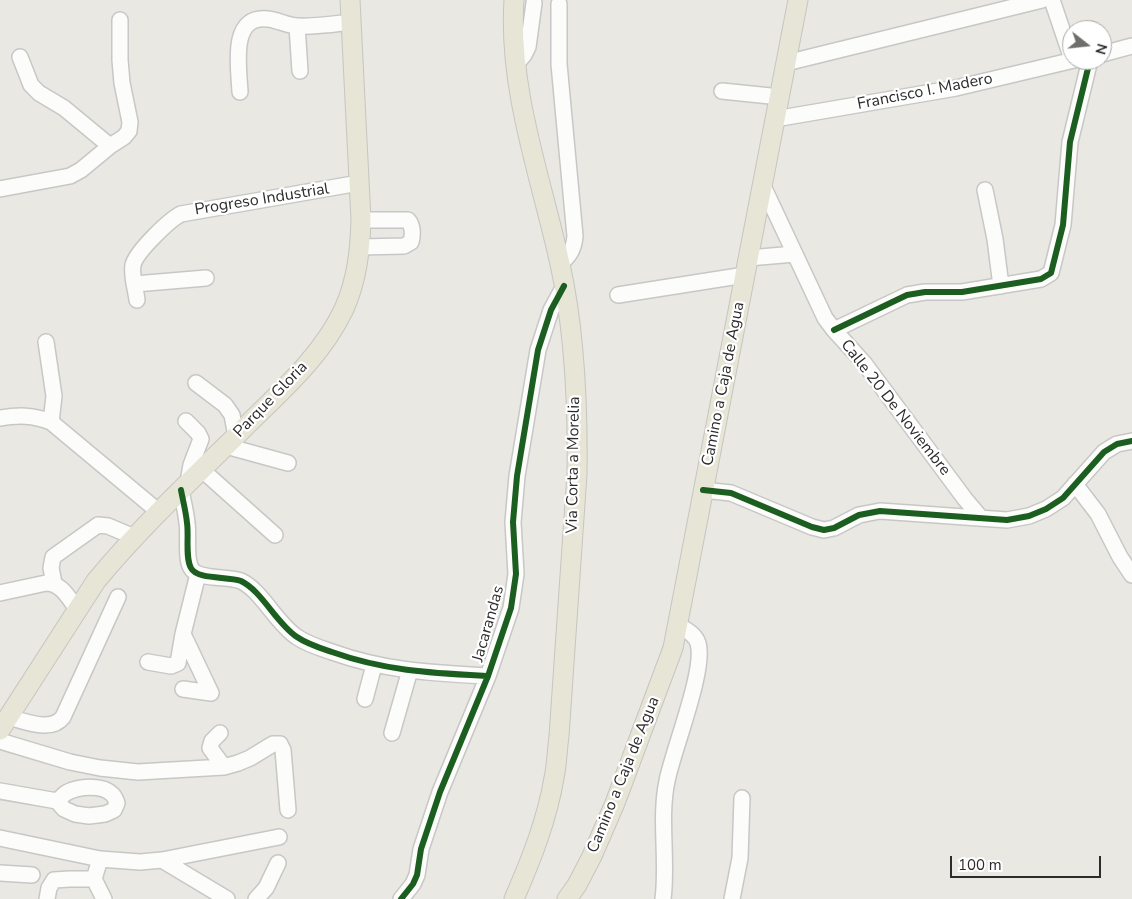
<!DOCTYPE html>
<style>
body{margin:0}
#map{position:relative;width:1132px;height:899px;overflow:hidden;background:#eae8e2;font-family:"Nunito Sans",sans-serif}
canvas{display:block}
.north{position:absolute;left:1062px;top:20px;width:50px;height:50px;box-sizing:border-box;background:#fff;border:1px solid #ababab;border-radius:50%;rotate:106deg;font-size:14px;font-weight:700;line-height:20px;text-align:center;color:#2c2c2c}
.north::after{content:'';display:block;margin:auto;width:18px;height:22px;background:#6e6e6c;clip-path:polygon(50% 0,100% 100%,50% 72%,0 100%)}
.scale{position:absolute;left:950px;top:856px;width:151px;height:22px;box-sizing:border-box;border:2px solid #2c2c2c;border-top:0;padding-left:6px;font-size:15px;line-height:18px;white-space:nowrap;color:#2c2c2c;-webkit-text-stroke:4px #fff;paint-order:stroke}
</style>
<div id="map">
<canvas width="1132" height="899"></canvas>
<div class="north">N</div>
<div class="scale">100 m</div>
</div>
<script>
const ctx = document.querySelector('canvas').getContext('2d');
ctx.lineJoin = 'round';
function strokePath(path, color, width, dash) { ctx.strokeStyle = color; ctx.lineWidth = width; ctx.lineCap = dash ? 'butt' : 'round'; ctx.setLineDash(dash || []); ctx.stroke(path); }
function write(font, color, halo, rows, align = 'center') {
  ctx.font = font + ' "Nunito Sans",sans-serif'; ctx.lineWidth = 4.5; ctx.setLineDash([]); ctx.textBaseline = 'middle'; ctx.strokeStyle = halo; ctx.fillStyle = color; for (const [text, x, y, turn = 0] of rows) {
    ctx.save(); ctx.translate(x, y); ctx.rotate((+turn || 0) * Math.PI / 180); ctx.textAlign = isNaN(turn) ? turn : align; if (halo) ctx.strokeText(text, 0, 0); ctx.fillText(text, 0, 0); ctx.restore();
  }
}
const minor = new Path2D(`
 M1052 0 1072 59
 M559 4V64L575 236C574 249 570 255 560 264
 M297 26 300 71
 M1102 54 1132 46
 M20 57 31 85 39 93 64 108 110 146
 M786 63 1042 0
 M516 64 524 55 528 47 534 3
 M722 91 780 97
 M240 92C239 69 229 14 268 19 278 20 288 26 298 26 315 27 334 24 351 22
 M775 119 956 88 1074 60
 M763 186 825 318 834 330 864 363 965 499 981 518
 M0 189 70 176 81 170 110 146 124 137 129 131 130 122 122 83 120 60V20
 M985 190 995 239 1001 286
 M360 247 404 246 411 242C413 235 413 225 408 220H361
 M748 258 795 254
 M135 284 206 278
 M618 295 745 275
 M137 300C136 290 131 276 133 265 136 252 169 220 181 214L359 183
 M834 330 907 295 925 292H962L1041 279 1051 273 1063 225 1070 142 1090 60
 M46 342 54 396 51 422
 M196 383 225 405 232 415 236 436
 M0 418C19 415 33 415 51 422L159 512
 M186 421 198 433 201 439 191 465 188 482
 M226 446 288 463
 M201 469 275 535
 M1075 484 1098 514 1120 557 1132 575
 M181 490C183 501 186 512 187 523 189 535 185 558 191 568 197 580 228 576 241 581 262 591 276 623 297 637 307 644 320 648 332 652 385 671 432 673 488 676
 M703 490 731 493 812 527 824 530 834 528 859 515 880 511 1007 520 1029 516 1046 509 1063 498 1104 452 1117 444 1132 441
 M54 583 51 568 53 557 98 525 108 526 134 537
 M0 593 46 583C61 583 68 597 77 609
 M183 634 211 693
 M148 662 171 666 178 663 183 634 198 574
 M183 689 211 693
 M365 699 374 665
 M8 717C25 721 51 733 63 717L118 597
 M220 733 212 741 210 748 224 767
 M392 733 410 670
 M0 741 70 762 100 768 138 772 224 767 238 763 250 758 273 744H280L283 750 288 810
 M0 791 57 801 64 809 75 814 89 816 105 814 114 810 117 803C117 802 114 796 113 795 103 784 78 786 66 793 63 795 60 799 57 801
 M0 838 100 859 140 862 162 860 279 837
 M162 860 227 899
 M0 873 32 875
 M94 879 104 899
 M47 899 49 888 54 880 70 879H94L100 859
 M256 899 266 888 278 863
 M401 899 413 884 417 875 421 849 440 792 488 676 511 608 516 574 513 522 517 476 538 350 551 310 564 286
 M663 899C668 861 659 818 667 781 673 750 706 669 698 643 695 634 686 630 679 625
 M732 899 740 858 742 798`);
const major = new Path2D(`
 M0 730 96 581C139 529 188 483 236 436 275 396 320 360 344 309 357 280 360 251 361 220L350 0
 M514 899C531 860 547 820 554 778 557 764 557 750 559 736L577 474C578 404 575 332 560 264 541 177 508 90 514 0
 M567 899 577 885 592 856 615 803 673 648 798 0`);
strokePath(minor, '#c8c7c7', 18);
strokePath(major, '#c6c5c2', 21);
strokePath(minor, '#fcfcfb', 15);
strokePath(major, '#e7e5d5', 19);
strokePath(new Path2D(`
 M834 330 907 295 925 292H962L1041 279 1051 273 1063 225 1070 142 1090 60
 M181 490C183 501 186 512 187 523 189 535 185 558 191 568 197 580 228 576 241 581 262 591 276 623 297 637 307 644 320 648 332 652 385 671 432 673 488 676
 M703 490 731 493 812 527 824 530 834 528 859 515 880 511 1007 520 1029 516 1046 509 1063 498 1104 452 1117 444 1132 441
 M401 899 413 884 417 875 421 849 440 792 488 676 511 608 516 574 513 522 517 476 538 350 551 310 564 286`), '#1b5e20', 6);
write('16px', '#2c2c2c', '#fff', [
 ["Francisco I. Madero",925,92,-11],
 ["Progreso Industrial",262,200,-9],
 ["Camino a Caja de Agua",724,384,-79],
 ["Parque Gloria",271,400,-46],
 ["Calle 20 De Noviembre",895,408,52],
 ["Via Corta a Morelia",574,465,-89],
 ["Jacarandas",489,624,-74],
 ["Camino a Caja de Agua",624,775,-68]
]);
</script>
